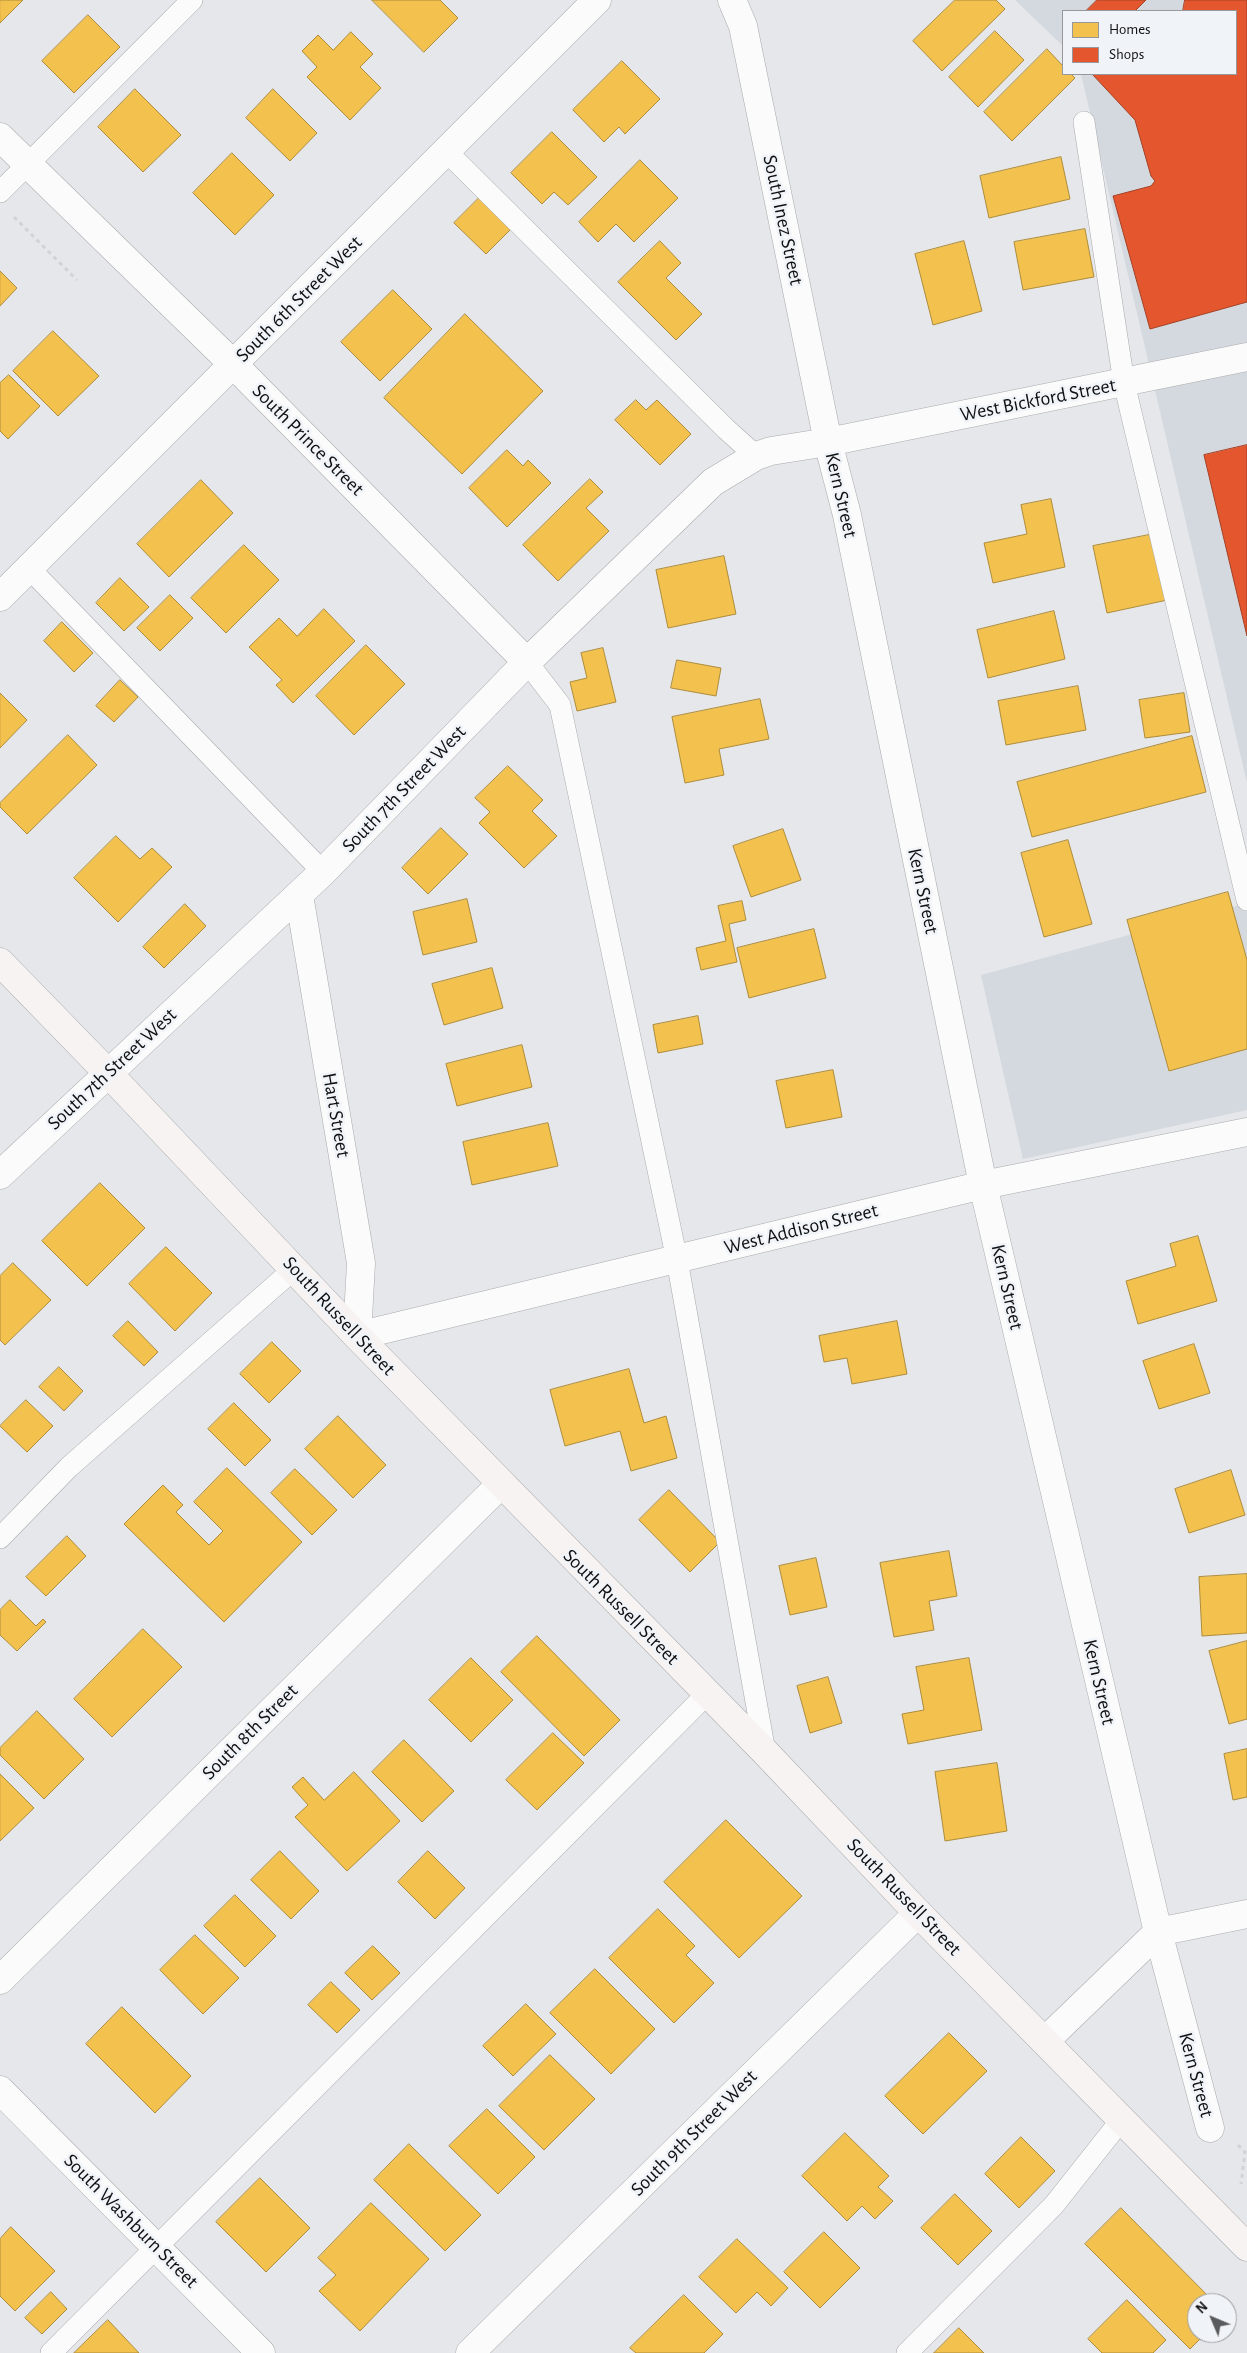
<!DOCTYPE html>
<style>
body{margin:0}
#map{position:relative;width:1247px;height:2353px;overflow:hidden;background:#e5e7ea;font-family:"Alegreya Sans",sans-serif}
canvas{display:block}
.legend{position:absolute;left:1062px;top:10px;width:175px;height:65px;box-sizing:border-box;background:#f0f4f9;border:1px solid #96989c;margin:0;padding:6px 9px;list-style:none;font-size:15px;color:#0e0f10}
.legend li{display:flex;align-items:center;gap:10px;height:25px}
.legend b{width:25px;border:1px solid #96989c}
.north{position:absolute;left:1187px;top:2293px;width:50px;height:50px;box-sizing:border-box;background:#f0f4f9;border:1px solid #96989c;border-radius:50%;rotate:315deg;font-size:14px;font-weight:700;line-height:20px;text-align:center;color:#0e0f10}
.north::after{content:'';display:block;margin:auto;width:18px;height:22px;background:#595b5c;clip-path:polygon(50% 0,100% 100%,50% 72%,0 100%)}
</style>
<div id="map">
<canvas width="1247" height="2353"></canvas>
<ul class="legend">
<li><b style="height:14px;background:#f2c14e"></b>Homes</li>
<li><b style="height:14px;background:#e4572e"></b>Shops</li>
</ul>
<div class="north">N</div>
</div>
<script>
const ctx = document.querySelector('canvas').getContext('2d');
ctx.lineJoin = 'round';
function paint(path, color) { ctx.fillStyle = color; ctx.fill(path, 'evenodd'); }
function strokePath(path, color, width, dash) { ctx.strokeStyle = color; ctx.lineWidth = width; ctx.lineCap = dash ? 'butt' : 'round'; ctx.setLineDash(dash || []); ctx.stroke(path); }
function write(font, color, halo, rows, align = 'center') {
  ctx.font = font + ' "Alegreya Sans",sans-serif'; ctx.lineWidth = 5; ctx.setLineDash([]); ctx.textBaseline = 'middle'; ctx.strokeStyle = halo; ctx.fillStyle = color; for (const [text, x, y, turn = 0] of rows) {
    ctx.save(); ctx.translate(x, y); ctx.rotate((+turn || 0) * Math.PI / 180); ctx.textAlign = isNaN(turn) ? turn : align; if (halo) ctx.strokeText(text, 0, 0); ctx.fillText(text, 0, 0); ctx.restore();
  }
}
paint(new Path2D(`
 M1015 0H1247V783L1081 74H1236V11H1063V46Z
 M1247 903V1110L1023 1159 981 975Z`), '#d4d9df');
const homes = new Path2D(`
 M0 0H23L0 23Z
 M372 0H440L458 18 424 52Z
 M955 0H996L1005 9 942 71 913 41Z
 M88 15 120 47 74 93 42 61Z
 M995 31 1024 60 978 107 949 77Z
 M351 32 373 54 360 67 381 88 350 120 307 77 317 67 302 51 318 35 333 50Z
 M1047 49 1063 66V74H1071L1075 78 1012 141 984 112Z
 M622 61 660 99 625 134 619 127 604 142 573 110Z
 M135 89 181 135 143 172 98 127Z
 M273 89 317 133 290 161 246 118Z
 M552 132 597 177 568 205 554 192 542 204 511 173Z
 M232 153 274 195 235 235 193 193Z
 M1061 157 1070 199 989 218 980 176Z
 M640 160 678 198 634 242 616 224 598 242 579 222Z
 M480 197 512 228 486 254 454 223Z
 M1085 229 1094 277 1023 290 1014 242Z
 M660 241 681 263 666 278 702 314 676 340 618 282Z
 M964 241 982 311 933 325 915 254Z
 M0 271 17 288 0 306Z
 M393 290 432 329 380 381 341 342Z
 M465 314 543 391 462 474 384 398Z
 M53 331 99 376 58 416 13 371Z
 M9 375 40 406 8 439 0 431V383Z
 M636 400 646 410 657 400 691 434 660 465 615 420Z
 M507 450 523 466 528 460 551 483 507 527 469 488Z
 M590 479 603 492 586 508 609 531 558 581 523 545Z
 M201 480 233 513 169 577 137 544Z
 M1051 499 1065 567 993 583 984 543 1027 534 1021 505Z
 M1159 533 1172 599 1107 613 1093 546Z
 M244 545 279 580 226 633 191 598Z
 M724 556 736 614 668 628 656 570Z
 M120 578 149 607 124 631 96 603Z
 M170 595 193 618 160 651 137 628Z
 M324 609 355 641 293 703 276 685 282 680 249 647 279 618 297 636Z
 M1054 611 1065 659 988 678 977 630Z
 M62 622 93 653 74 672 44 641Z
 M366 645 405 684 354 735 316 696Z
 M603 648 616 702 577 711 570 682 587 678 581 653Z
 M677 660 721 668 716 696 671 688Z
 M120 680 138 697 114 722 96 706Z
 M1078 686 1086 730 1006 745 998 701Z
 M0 693 27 720 0 748Z
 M1184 693 1190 732 1145 738 1139 700Z
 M760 699 769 739 719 749 724 775 685 783 672 717Z
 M68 735 97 765 27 834 0 807V803Z
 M1192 736 1206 792 1032 837 1017 782Z
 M508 766 543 800 532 811 557 836 524 868 479 823 490 812 475 798Z
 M441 828 468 854 428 894 402 868Z
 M783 829 801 880 751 897 733 846Z
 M116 836 140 859 152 848 172 867 118 922 74 878Z
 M1068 840 1092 924 1044 937 1021 853Z
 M1228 892 1247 960V1049L1169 1071 1127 920Z
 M467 899 477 942 423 955 413 912Z
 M742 901 746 920 729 924 737 962 701 970 696 948 726 941 718 906Z
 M185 904 206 926 164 968 143 947Z
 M814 929 826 978 749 998 737 948Z
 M492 968 503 1008 444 1025 432 984Z
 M698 1016 703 1044 658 1053 653 1025Z
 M522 1045 532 1087 457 1106 446 1064Z
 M833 1070 842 1117 786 1128 776 1081Z
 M548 1123 558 1166 472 1185 463 1142Z
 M100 1183 145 1228 87 1286 42 1241Z
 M1198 1236 1217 1301 1138 1324 1126 1281 1176 1266 1170 1244Z
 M166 1247 212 1293 175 1331 129 1284Z
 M13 1263 51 1300 5 1345 0 1340V1276Z
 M128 1321 158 1352 144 1366 113 1336Z
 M897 1321 907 1374 852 1384 847 1358 824 1362 819 1336Z
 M272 1342 301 1371 269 1403 240 1374Z
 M1194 1344 1210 1393 1159 1409 1143 1361Z
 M59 1367 83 1391 64 1411 39 1387Z
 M629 1369 644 1423 666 1416 677 1458 631 1471 620 1431 565 1446 550 1390Z
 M26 1400 53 1426 27 1452 0 1426Z
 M234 1403 271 1440 245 1466 208 1429Z
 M338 1416 386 1465 353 1498 305 1449Z
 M227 1468 302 1542 224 1622 124 1524 163 1485 183 1505 176 1512 209 1545 223 1531 194 1502Z
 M295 1469 337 1510 312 1535 271 1493Z
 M1231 1470 1245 1515 1189 1533 1175 1489Z
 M669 1490 720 1542 690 1572 639 1520Z
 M67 1536 86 1556 46 1596 26 1577Z
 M949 1551 957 1596 929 1601 934 1630 894 1637 880 1563Z
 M816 1558 827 1607 790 1615 779 1566Z
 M1247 1574V1633L1202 1636 1199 1577Z
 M10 1600 36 1626 43 1619 46 1622 17 1651 0 1635V1610Z
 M143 1629 182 1667 112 1737 74 1699Z
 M537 1636 620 1720 584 1756 501 1672Z
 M1247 1641V1719L1229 1724 1209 1651Z
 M471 1658 513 1700 471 1742 429 1700Z
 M969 1658 982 1730 908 1744 902 1714 924 1710 916 1667Z
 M828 1677 842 1723 810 1733 797 1686Z
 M37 1711 84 1759 44 1799 0 1755V1748Z
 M553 1733 584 1763 537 1810 506 1780Z
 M404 1740 454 1791 422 1822 372 1772Z
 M1247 1749V1797L1233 1800 1224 1754Z
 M997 1763 1007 1831 945 1841 935 1772Z
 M354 1772 400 1821 347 1871 295 1817 308 1805 292 1787 303 1777 324 1800Z
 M0 1774 34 1808 0 1841Z
 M726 1820 802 1896 739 1958 664 1882Z
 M280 1851 319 1891 291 1919 251 1880Z
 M428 1851 465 1888 435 1919 398 1882Z
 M235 1895 276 1936 245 1967 204 1926Z
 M658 1909 695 1946 686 1955 714 1983 674 2023 609 1958Z
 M195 1935 239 1978 203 2014 160 1970Z
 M373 1946 400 1973 372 2000 345 1973Z
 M595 1969 655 2029 611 2074 550 2013Z
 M331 1982 360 2010 337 2033 308 2005Z
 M526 2004 556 2034 513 2076 483 2046Z
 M122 2007 191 2076 155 2113 86 2044Z
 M949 2033 987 2071 923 2134 885 2096Z
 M550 2055 595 2099 544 2150 499 2106Z
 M487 2109 535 2157 498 2194 449 2146Z
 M845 2133 889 2176 878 2187 893 2201 875 2219 862 2206 847 2221 802 2176Z
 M1021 2137 1055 2171 1019 2208 985 2174Z
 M409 2144 481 2215 445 2251 374 2180Z
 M260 2178 310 2228 266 2272 216 2222Z
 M955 2194 992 2231 958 2265 921 2228Z
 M371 2203 429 2259 360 2331 319 2291 336 2275 318 2258Z
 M1121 2208 1215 2303H1197V2333H1206L1190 2349 1085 2244Z
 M11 2227 55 2271 15 2311 0 2296V2239Z
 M824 2232 860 2268 820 2308 784 2272Z
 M737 2239 788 2288 771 2306 757 2292 736 2313 699 2277Z
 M51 2292 67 2309 42 2334 25 2318Z
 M684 2295 723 2334 704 2353H636L630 2348Z
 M1127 2300 1166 2340 1153 2353H1102L1088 2339Z
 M108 2320 139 2353H74Z
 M959 2328 984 2353H934Z`);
paint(homes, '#f2c14e');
strokePath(homes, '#ae8c3b', 1);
const shops = new Path2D(`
 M1097 0H1146L1135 11H1086Z
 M1185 0H1247V302L1150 329 1113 196 1151 186 1155 181 1151 176 1135 120 1092 74H1236V11H1183Z
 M1247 445V636L1204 455Z`);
paint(shops, '#e4572e');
strokePath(shops, '#a44125', 1);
const service = new Path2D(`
 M1084 122 1124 383 1247 900
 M446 151 726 429 756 456
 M0 192 192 0
 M29 568 323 872
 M527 662 560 705 677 1260 765 1752
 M0 1538 69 1467 294 1269
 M51 2353 707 1694
 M907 2353 1054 2205 1122 2119`);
const minor = new Path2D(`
 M732 0 743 26 828 442 847 515 983 1185 1158 1932 1210 2128
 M0 137 233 364 527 662
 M299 895 361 1263 357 1336 983 1185 1247 1132
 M0 1175 323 872 527 662 713 482 756 456 771 451 828 442 1247 357
 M0 1980 501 1484
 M1045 2041 1158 1932 1247 1914
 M0 2090 261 2353
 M470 2353 918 1913`);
const tertiary = new Path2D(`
 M0 597 597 0`);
const secondary = new Path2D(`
 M0 962 108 1073 357 1336 765 1752 918 1913 1247 2247`);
strokePath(service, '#aaabad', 22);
strokePath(minor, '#aaabad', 29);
strokePath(tertiary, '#aaabad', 29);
strokePath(secondary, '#aaabad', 29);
strokePath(new Path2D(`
 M14 217 77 280
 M1238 2145 1245 2152 1241 2184`), '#d3d3d4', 3, [4, 4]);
strokePath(service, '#fbfbfc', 21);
strokePath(minor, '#fbfbfc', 28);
strokePath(tertiary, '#fbfbfc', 28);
strokePath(secondary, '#f6f3f2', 28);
write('20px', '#0e0f10', '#f0f4f9', [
 ["South Inez Street",783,220,78],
 ["South 6th Street West",299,299,-45],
 ["West Bickford Street",1038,400,-11],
 ["South Prince Street",308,440,45],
 ["Kern Street",841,495,77],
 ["South 7th Street West",404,789,-46],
 ["Kern Street",923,891,78],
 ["South 7th Street West",112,1069,-43],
 ["Hart Street",336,1115,80],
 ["West Addison Street",801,1229,-14],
 ["Kern Street",1007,1287,77],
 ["South Russell Street",339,1316,47],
 ["South Russell Street",621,1607,45],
 ["Kern Street",1099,1682,77],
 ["South 8th Street",250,1732,-45],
 ["South Russell Street",904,1897,46],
 ["Kern Street",1196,2075,75],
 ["South 9th Street West",694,2133,-45],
 ["South Washburn Street",131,2221,45]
]);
</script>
